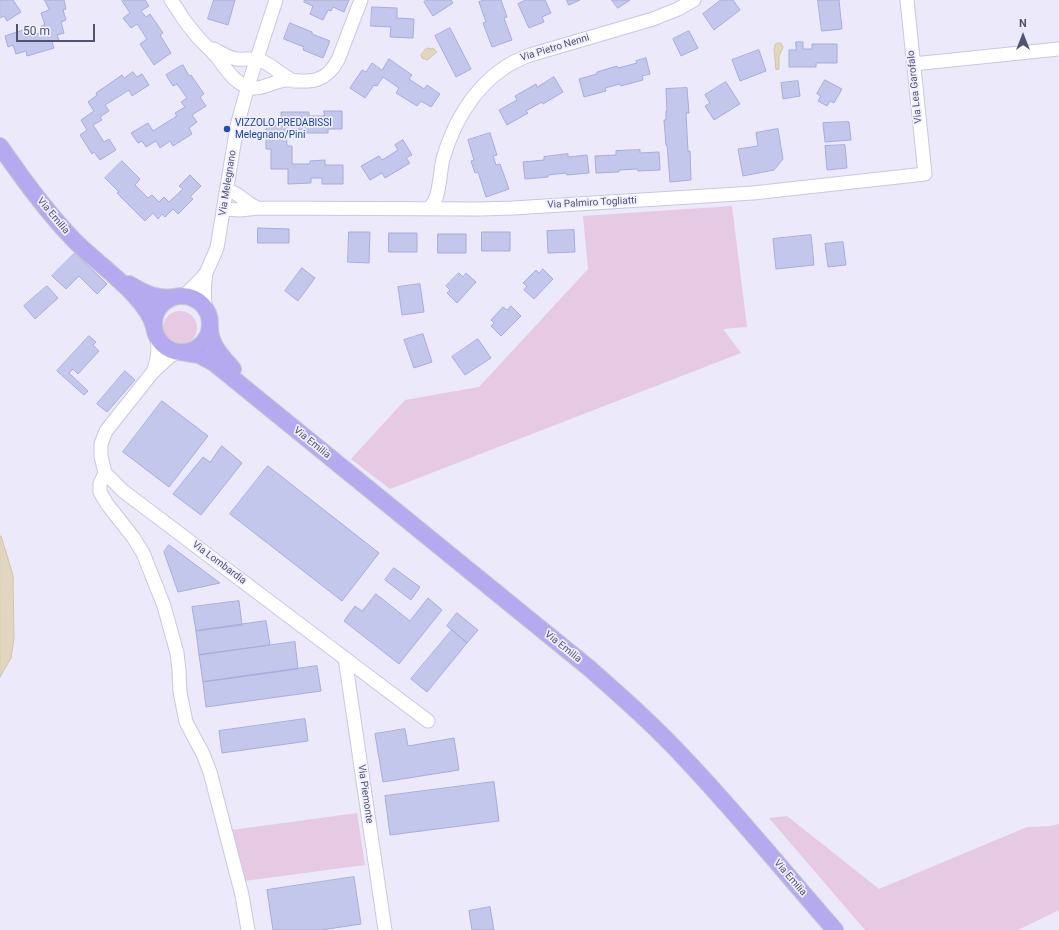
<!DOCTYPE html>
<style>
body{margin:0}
#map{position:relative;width:1059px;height:930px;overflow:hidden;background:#ebe9fa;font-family:Roboto,sans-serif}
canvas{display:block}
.north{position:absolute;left:1003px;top:16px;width:40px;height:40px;-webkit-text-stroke:3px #f1effd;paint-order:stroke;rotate:0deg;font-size:11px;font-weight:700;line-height:16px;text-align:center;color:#505471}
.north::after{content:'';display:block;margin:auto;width:14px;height:18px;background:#505471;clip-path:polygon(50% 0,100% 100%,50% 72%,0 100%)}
.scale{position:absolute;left:16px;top:24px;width:79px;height:18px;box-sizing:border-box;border:2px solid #505471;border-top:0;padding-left:5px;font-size:12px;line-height:14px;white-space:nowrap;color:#505471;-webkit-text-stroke:3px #f1effd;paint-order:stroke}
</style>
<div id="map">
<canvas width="1059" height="930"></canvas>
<div class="north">N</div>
<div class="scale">50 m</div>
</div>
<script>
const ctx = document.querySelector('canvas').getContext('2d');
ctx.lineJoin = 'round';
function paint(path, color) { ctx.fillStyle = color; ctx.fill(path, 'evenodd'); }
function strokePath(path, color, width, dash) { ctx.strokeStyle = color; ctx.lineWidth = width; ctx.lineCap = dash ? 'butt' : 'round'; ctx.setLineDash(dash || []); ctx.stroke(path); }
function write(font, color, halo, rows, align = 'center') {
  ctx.font = font + ' Roboto,sans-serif'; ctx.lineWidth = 3.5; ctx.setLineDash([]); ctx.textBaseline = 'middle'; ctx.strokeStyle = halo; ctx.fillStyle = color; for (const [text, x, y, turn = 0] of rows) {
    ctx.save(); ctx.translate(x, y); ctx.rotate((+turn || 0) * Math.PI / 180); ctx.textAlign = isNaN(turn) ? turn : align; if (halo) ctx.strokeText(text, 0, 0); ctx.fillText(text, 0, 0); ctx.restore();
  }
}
paint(new Path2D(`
 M732 206 747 327 723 329 741 353 390 489 351 459 405 400 479 387 588 269 583 216Z
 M163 328a17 17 0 1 1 34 0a17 17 0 1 1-34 0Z
 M357 813 365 865 244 881 232 830Z
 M787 816 879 889 1027 827 1051 826 1059 824V910L1018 930H865L769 818Z`), '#e6c9e3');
const water = new Path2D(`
 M777 43H781L783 47 779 56V69L776 70 774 49 775 45Z
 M427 48 431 49 433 48 437 52 427 60 422 58 421 55Z
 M0 536H1L13 575 14 638 11 658 0 677Z`);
paint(water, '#e1d6c0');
strokePath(water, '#d2c4a7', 1);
const building = new Path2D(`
 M0 0H13L21 12 7 21 4 16 0 18Z
 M45 0H64L66 9 63 10 66 20 61 22 64 33 57 35 59 40 52 42 54 48 27 56 26 51 16 54 13 45 8 47 5 36 23 30 25 37 43 32 41 26 45 25 41 13 49 10Z
 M123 0H145L149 6 141 11 146 17 150 14 163 33 160 35 171 53 154 65 140 44 147 39 137 24 131 28 123 18 130 13 122 1Z
 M214 0H235L228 25 208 19Z
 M305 0H349L344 12 333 7 331 11 328 10 323 20 310 14 313 6 304 2Z
 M426 0H451L453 3 433 16 424 2Z
 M485 0H501L507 17 504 18 512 40 492 47 483 23 486 22 479 2Z
 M526 0H545L551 13 542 17 544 22 529 28 518 4Z
 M567 0H580L569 5Z
 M612 0H630L618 8Z
 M721 0H733L740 10 714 30 703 14Z
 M818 0H839L842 29 822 31Z
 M372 7 397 8V18L414 19 413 38 390 37 391 27 371 26Z
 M290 23 312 32V34L330 41 323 58 303 50 304 47 284 39Z
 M450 28 471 69 456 77 435 36Z
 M689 31 698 48 681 56 673 39Z
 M796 42H803V49H812V44H837V63H816V67H789V50H796Z
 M759 50 766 71 740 81 732 60Z
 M646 58 650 74 642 76 643 80 621 86 620 84 605 88 606 91 584 97 579 79 597 74V72L617 66 618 68 637 63 636 61Z
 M389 59 412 75 409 79 424 89 427 85 440 94 431 107 421 101 417 106 396 93 399 88 383 77 377 86 374 85 365 98 350 88 362 70 366 72 372 63 382 70Z
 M183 65 189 76 191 75 204 94 200 97 206 106 192 115 197 122 189 128 192 134 173 146 170 141 160 148 156 141 146 147 142 141 138 143 131 133 148 123 153 131 177 116 175 113 185 107 181 102 187 98 177 84 173 86 166 75Z
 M133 72 137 77 142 74 149 85 132 96 129 90 105 105 109 111 100 117 102 120 93 125 104 142 109 139 116 150 100 160 94 152 92 154 80 135 87 130 81 120 94 111 88 102 97 95 96 93 122 75 124 78Z
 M554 77 563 92 543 104 542 102 526 111 528 113 507 125 499 110 517 100 515 96 536 84 537 87Z
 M825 80 842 89 834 103 830 101 827 106 818 101 821 96 817 94Z
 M798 81 800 96 783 99 781 83Z
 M726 82 740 104 714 120 705 106 710 103 705 95Z
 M687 88 689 113H686L688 151H690L691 180 670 182 667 145H666L664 120H666V111H667L666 89Z
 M324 111H342V129H328V133H305V130H286L287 146H292V164H310V161L325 160V165H343V184H322V178H311V183L288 184V169H271V149H266V123H281V112H309V116H324Z
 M849 122 851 140 825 142 823 123Z
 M778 129 783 159 774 170 743 176 738 149 758 146 756 133Z
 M490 133 497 155 493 156 496 165 500 164 509 189 486 197 478 172 475 173 471 161 474 160 468 140Z
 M403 140 412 155 406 158 410 163 385 178 382 173 370 180 361 166 379 156 382 160 398 150 395 145Z
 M845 145 847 168 827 170 825 146Z
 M640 150V153L659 152 660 170 638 171 637 169 619 170V172L596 173 595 156 616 155V151Z
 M568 154V157L587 155 589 173 567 175 566 173 548 175V177L525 179 523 162 544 160V157Z
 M122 161 140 179 135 185 148 198 152 195 159 202 164 197 169 202 183 189 179 186 190 175 201 186 190 197 193 199 178 214 173 209 165 217 162 214 158 219 153 213 145 221 117 193 119 192 105 178Z
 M258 228 289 229V243H258Z
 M574 230 575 252 548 253 547 231Z
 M349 232H370L369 263 348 262Z
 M482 232H510V251H482Z
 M389 233H417V252H389Z
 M438 234H466V253H438Z
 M811 235 814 265 776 269 773 239Z
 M843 242 846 265 828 267 825 244Z
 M75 253 107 284 97 294 79 276 66 289 52 276Z
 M302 268 315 278 298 301 285 291Z
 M543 269 553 279 534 299 524 290 527 286 523 283 536 270 539 273Z
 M459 273 463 277 466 273 476 282 457 303 447 293 450 290 446 286Z
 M420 284 424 312 402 315 398 287Z
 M47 286 58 298 35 319 24 306Z
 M511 306 521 316 501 336 491 326 494 323 491 320 503 307 507 310Z
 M423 334 432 362 414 368 404 340Z
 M89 336 96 342 93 345 99 351 78 374 73 369 69 373 88 391 84 395 57 371Z
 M478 339 491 358 465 375 452 357Z
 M125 371 135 380 107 412 97 404Z
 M162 401 208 436 169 487 123 452Z
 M222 446 242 463 201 515 173 494 203 457 210 462Z
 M268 466 379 553 342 601 230 514Z
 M169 545 220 583 178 592 164 552Z
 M394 568 420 587 411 600 385 580Z
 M376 594 410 621 428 598 442 610 399 664 344 621 355 606 362 611Z
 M239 601 242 625 196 631 192 607Z
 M457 613 478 630 467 643 447 626Z
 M266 621 270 645 199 655 196 631Z
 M452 630 467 643 427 692 411 679Z
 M295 642 298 669 203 682 199 655Z
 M317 666 321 691 206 707 203 682Z
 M305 719 308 741 222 753 219 731Z
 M405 729 408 746 454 738 459 770 383 782 375 734Z
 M494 782 499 821 390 835 385 796Z
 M354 877 361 924 321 930H273L267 890Z
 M490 907 494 930H472L469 911Z`);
paint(building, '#c4c7ec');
strokePath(building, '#a7acdc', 1);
const minor = new Path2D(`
 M171 0C178 10 184 21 192 30 199 40 209 48 217 57 227 70 235 85 253 88 266 89 276 79 289 80 311 83 326 82 338 60L361 0
 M214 49C221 53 228 58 237 59 245 60 253 57 262 61 273 66 281 75 294 81
 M913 64 1059 49
 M227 190C241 193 245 204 258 208
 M223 209 240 210 258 208 480 209 513 208 706 196 753 193 925 174 907 0
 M429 209C432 205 434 202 436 198 440 187 440 171 443 159 456 114 484 71 530 55L653 19 678 9 694 0
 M206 273C204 286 203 300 207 312
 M179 296 187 293 202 278 206 273 217 248 237 126 248 86 276 0
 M180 352 170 356 152 373 106 431 101 444V456L105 473 123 491 428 721
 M153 372C158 360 159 349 157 336
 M105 473 100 484V492L107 504 133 537 143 553 164 606 177 653 179 670 180 692 186 722 203 754 210 772 242 895 248 930
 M345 658 385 930`);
const major = new Path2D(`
 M0 146C22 178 45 210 72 238 94 262 147 296 154 327
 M129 284C146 294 156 299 175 297
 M154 324a28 28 0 1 1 56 0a28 28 0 1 1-56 0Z
 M210 326C209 344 222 356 233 369
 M180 352 199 355 214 363 589 668C623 698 657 728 688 762 739 816 786 874 835 930`);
strokePath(minor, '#c9c8e0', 15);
strokePath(major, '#c7c8d2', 18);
strokePath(minor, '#fff', 13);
strokePath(major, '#b5aaf0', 16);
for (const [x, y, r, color] of [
 [227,129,4,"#1a4fb4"]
]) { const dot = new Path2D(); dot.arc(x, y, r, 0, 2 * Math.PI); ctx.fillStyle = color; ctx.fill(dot); strokePath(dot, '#f1effd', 1.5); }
write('10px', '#505471', '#f1effd', [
 ["Via Pietro Nenni",555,48,-17],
 ["Via Lea Garofalo",915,87,-96],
 ["Via Melegnano",228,183,-81],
 ["Via Palmiro Togliatti",592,203,-3],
 ["Via Emilia",53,216,50],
 ["Via Emilia",312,443,39],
 ["Via Lombardia",219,563,37],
 ["Via Emilia",563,647,39],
 ["Via Piemonte",365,794,82],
 ["Via Emilia",790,878,49]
]);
write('10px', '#164399', '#f1effd', [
 ["VIZZOLO PREDABISSI",235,123],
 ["Melegnano/Pini",235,135]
], 'left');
</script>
